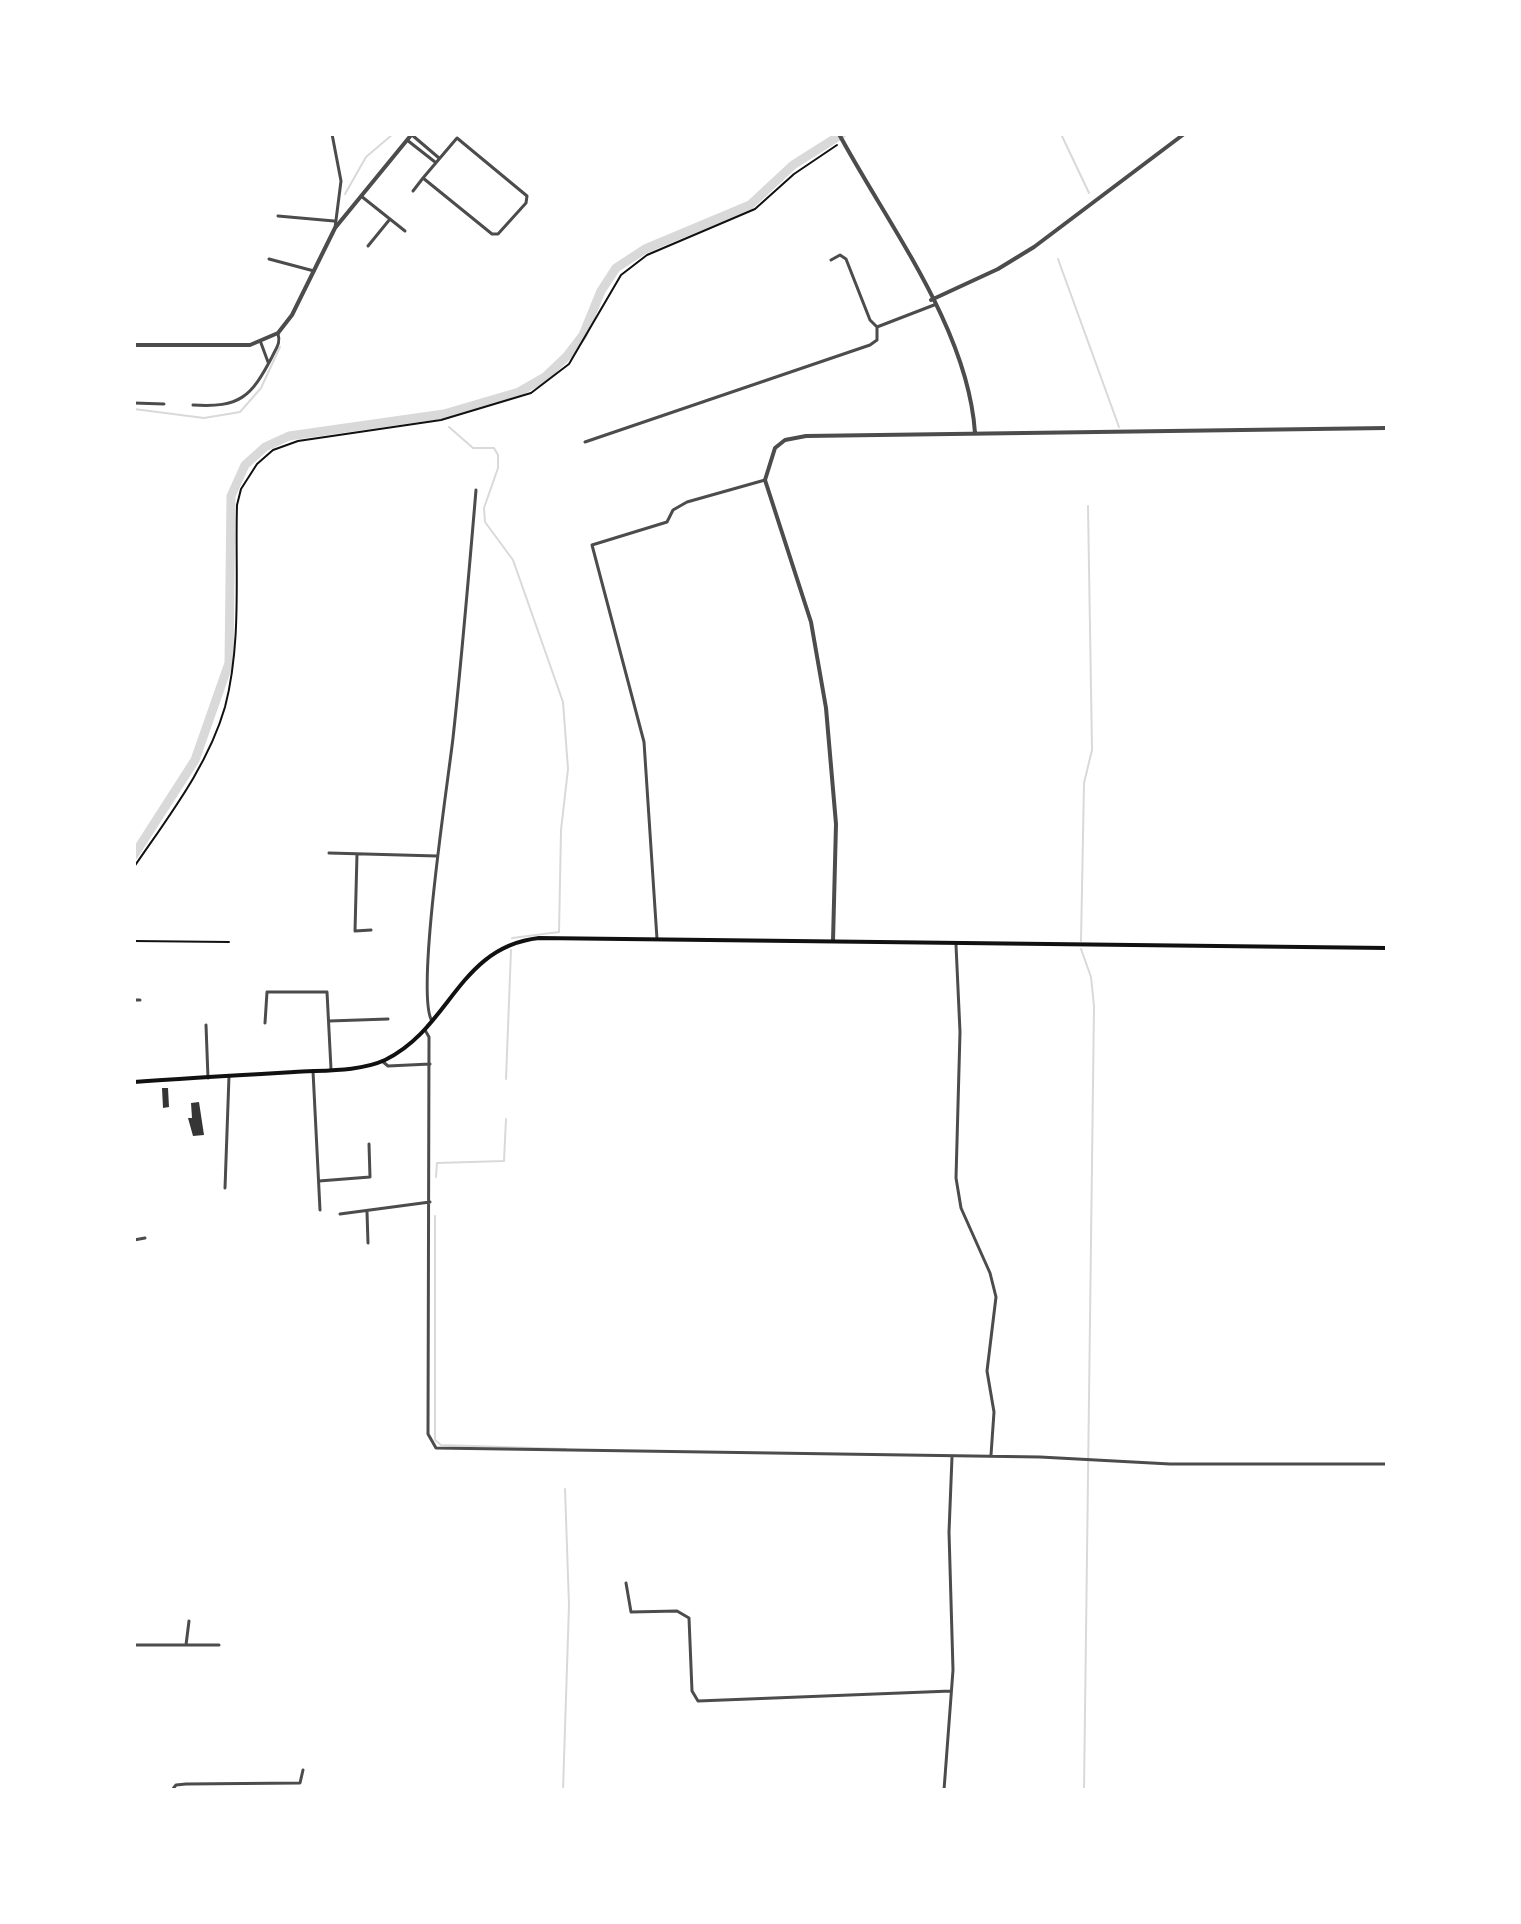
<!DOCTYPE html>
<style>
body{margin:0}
#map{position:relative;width:1521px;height:1924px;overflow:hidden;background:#fff;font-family:Lora,serif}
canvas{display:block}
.frame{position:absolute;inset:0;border:136px solid #fff;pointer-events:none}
</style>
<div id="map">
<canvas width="1521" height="1924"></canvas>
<div class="frame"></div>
</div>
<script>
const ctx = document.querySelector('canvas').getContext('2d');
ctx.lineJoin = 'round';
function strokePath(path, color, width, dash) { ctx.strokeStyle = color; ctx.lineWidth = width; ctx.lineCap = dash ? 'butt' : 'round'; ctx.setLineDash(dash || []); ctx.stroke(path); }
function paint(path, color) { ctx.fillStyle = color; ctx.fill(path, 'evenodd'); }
strokePath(new Path2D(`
 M1061 134 1089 193
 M345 194 366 157 393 134
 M1058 259 1119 427
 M134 409 204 418 240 412 261 388 280 347
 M444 414 445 417
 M449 427 473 448H494L498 455V468L484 508 485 522 513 560 563 702 568 769 561 830 559 932 512 938
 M1081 941 1084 783 1092 750 1088 506
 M1081 949 1091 977 1094 1006 1084 1790
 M506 1079 511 950
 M436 1177 437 1163 504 1161 506 1119
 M435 1216V1440L441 1445 566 1449
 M563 1790 569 1605 565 1489`), '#d9d9d9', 2);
strokePath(new Path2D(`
 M134 855 195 760 229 663 231 496 245 465 265 447 289 436 444 414 519 392 545 377 567 356 583 335 601 291 616 268 645 249 750 205 793 165 842 134`), '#d9d9d9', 9);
paint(new Path2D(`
 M162 1088H168L169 1107 163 1108Z
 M199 1102 204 1135 193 1136 188 1118H192L191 1103Z`), '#353535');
strokePath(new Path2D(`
 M134 867C168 817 208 766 225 707 242 642 235 572 237 505L241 489 257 464 273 450 298 441 441 420 531 393 569 364 621 275 647 255 755 209 794 174 837 145
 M134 941 229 942`), '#111', 2);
strokePath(new Path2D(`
 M332 134 341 181 335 228
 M412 135 439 158
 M457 138 527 196 526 203 498 234H492L423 178Z
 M407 140 435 162
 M413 191 423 178
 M361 196 405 231
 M278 216 334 221
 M368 246 390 219
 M269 259 314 271
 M831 260 840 255 846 259 870 320 877 327
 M261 343 268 362
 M134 403 164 404
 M193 405C240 408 251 397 272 357 276 348 281 343 278 334
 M585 442 870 345 877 340V327L934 305
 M329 853 437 856
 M357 854 355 931 371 930
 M657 939 644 742 592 545 667 522 673 510 687 502 765 480
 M956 945 960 1032 956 1178 961 1208 990 1273 996 1297 987 1371 994 1412 991 1455
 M134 1000H140
 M329 1021 388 1019
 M432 1021C415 995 448 782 453 738 462 656 469 573 476 490
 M265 1023 267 992H327L331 1069
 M206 1025 208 1078
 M425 1030 429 1037 428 1434 436 1448 1040 1457 1170 1464H1387
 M382 1061 388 1066 430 1064
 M313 1071 320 1210
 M319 1181 370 1177 369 1144
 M225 1188 229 1076
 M367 1212 368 1243
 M340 1214 430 1202
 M134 1240 145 1238
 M626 1583 631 1612 677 1611 689 1618 692 1691 698 1701 951 1691
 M134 1645H219
 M186 1645 189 1621
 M172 1790 176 1785 186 1784 300 1783 303 1770
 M944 1790 953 1670 949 1532 952 1457`), '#4c4c4c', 3);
strokePath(new Path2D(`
 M839 134C888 225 968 328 975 433
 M931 300 998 269 1034 247 1184 134
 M134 345H250L278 333 292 315 335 228 412 134
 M833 941 836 824 826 708 811 622 765 480 775 448 785 440 806 436 1387 428`), '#4c4c4c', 4);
strokePath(new Path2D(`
 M134 1082C187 1078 241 1075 294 1072 322 1070 359 1072 385 1060 451 1028 458 947 539 938L1387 948`), '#111', 4);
</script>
